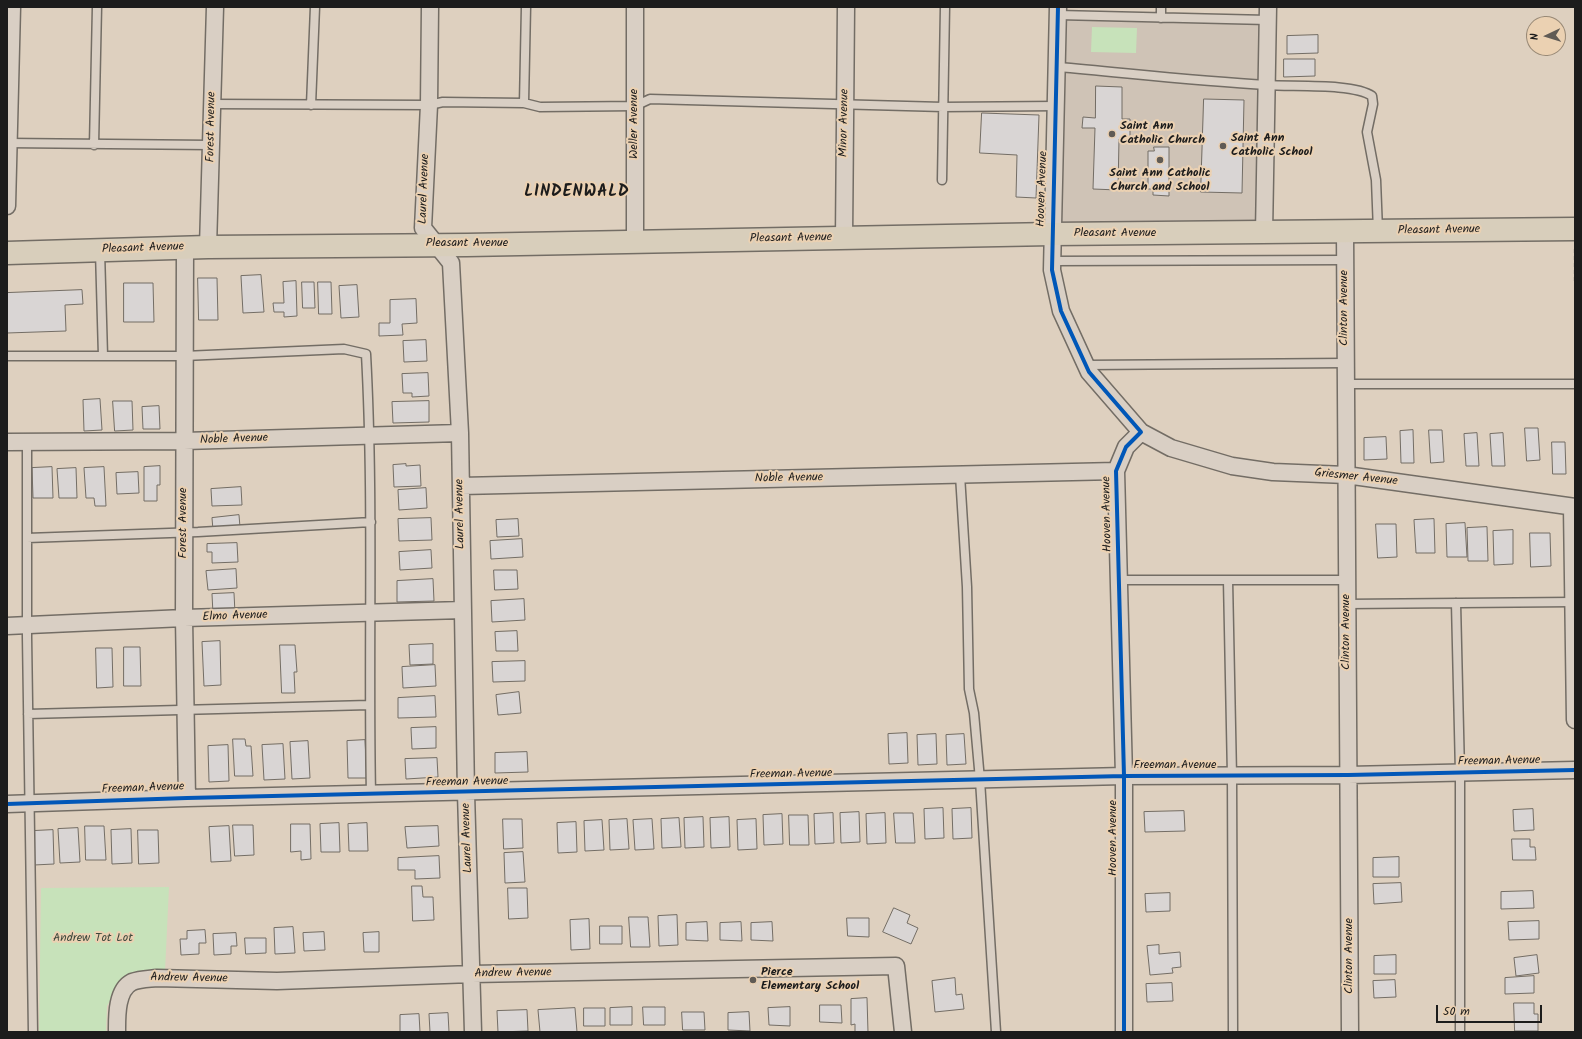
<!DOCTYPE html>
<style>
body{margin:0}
#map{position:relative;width:1582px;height:1039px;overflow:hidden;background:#ded0bf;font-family:Kalam,sans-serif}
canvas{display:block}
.frame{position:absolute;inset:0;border:8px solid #1c1c1c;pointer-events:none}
.north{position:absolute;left:1526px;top:16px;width:40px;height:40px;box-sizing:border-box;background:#ebd1b2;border:1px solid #988976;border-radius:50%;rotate:266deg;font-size:11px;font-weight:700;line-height:16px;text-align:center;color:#1c1c1c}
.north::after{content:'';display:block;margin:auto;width:14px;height:18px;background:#605b55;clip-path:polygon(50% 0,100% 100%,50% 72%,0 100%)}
.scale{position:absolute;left:1436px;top:1005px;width:106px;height:18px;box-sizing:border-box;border:2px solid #1c1c1c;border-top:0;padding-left:5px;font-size:12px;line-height:14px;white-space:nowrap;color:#1c1c1c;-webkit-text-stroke:3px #ebd1b2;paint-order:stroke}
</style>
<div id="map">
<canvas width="1582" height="1039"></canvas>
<div class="frame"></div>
<div class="north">N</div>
<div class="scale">50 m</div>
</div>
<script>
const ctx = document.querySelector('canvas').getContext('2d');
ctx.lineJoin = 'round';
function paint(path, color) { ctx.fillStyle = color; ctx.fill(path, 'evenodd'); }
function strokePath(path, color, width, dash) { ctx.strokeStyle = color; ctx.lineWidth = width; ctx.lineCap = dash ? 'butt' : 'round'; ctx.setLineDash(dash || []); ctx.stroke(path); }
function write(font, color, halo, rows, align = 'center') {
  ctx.font = font + ' Kalam,sans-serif'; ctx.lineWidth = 4; ctx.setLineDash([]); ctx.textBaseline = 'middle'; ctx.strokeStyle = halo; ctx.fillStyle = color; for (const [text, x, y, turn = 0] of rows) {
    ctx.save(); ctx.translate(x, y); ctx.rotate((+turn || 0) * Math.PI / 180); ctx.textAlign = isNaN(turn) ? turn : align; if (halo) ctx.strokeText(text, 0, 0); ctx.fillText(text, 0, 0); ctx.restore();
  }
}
paint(new Path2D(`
 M1058 15 1268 20 1264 233 1052 234Z`), '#cfc3b6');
paint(new Path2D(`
 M1092 27 1137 28 1136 53 1091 52Z
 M169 887 165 971H143L127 977 116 991 107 1006 106 1032H39L41 888Z`), '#c7e2ba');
const building = new Path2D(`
 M1318 35V53L1287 54V36Z
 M1284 59H1315V76L1284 77Z
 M1096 86 1122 87V119H1130V139H1119L1118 190 1093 189 1095 128H1082L1083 117 1095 118Z
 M1204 99 1244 100 1242 193 1201 192Z
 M982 113 1039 115 1036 198 1016 197 1017 155 980 153Z
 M1154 147H1169V196L1153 195V189H1148V151H1154Z
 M261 275 264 312 243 313 241 276Z
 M198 278H217L218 320H199Z
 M296 281 297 316 284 317V312H274L273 303H284L283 282Z
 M302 282H314L315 308H303Z
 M318 282H331L332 314H319Z
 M124 283H153L154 322H124Z
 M357 285 359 317 341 318 339 286Z
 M82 290 83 304 65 305 66 331 7 333V293Z
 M416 299 417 323 402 324 403 335 379 336V323H390V300Z
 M426 340 427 361 404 362 403 341Z
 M428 373 429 396 412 397V393H403L402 374Z
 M100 399 102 430 84 431 83 400Z
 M113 401H132L133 430 115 431Z
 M429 401V422L393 423 392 402Z
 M159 406 160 429H143L142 407Z
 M1525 428H1538L1540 460 1527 461Z
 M1413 430 1414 463H1401L1400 431Z
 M1429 430H1442L1444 462 1431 463Z
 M1477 433 1479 466H1466L1464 434Z
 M1503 433 1505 466H1492L1490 434Z
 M1386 437 1387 459 1364 460V438Z
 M1552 442H1565L1566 474H1553Z
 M406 464V466L420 465 421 486 394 487 393 465Z
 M160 466V485H157V501H144V467Z
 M52 467 53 498H33L32 468Z
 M104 467 106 506H95L94 498H86L84 468Z
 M76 468 77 498H59L57 469Z
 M138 472 139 493 117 494 116 473Z
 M241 487 242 505 212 506 211 489Z
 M426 488 427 508 399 510 398 490Z
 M239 515 240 527 213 530 212 518Z
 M431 518 432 540 399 541 398 519Z
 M518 519 519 536 497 537 496 520Z
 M1434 519 1435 553H1416L1414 520Z
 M1465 523 1467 557H1447L1446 524Z
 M1376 524H1396L1397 557 1378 558Z
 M1487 527 1488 561H1468L1467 528Z
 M1513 530V564L1494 565 1493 531Z
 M1530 533H1550L1551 566 1531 567Z
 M522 539 523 557 491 559 490 541Z
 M237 543 238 562 212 563V552H207V544Z
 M431 550 432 568 400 570 399 552Z
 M236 569 237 588 208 590 206 571Z
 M494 570H517L518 589 495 590Z
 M433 579 434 601 397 602V581Z
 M234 593 235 613 213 614 212 594Z
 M524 599 525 620 492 622 491 601Z
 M517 631 518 651H496L495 632Z
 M220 641 221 685 204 686 202 642Z
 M433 644V664L410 665 409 645Z
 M280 645H295L297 672H294L295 693H282Z
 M124 647H140L141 686H124Z
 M96 648H112L113 687 97 688Z
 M525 661V681L493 682 492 662Z
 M435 665 436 686 403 688 402 667Z
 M519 692 521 713 498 715 496 695Z
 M435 696 436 717 398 718V698Z
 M436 727V748L412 749 411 728Z
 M907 733 908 763 889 764 888 734Z
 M936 734 937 764 918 765 917 735Z
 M964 734 966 764 947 765 946 735Z
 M233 739H245L246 746H251L253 776H235Z
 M365 740 367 778H348L347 741Z
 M308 741 310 778 292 779 290 742Z
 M283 744 285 779 264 780 262 745Z
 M228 745 229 781 209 782 208 746Z
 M527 752 528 772 495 773V753Z
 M437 758 438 777 406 779 405 759Z
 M943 808 944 838 925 839 924 809Z
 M971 808 972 838 953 839 952 809Z
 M1533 809 1534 830 1514 831 1513 810Z
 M1184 811 1185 831 1145 832 1144 812Z
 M859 812 860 842 841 843 840 813Z
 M833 813 834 843 815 844 814 814Z
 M885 813 886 843 867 844 866 814Z
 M894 813H913L915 843H896Z
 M782 814 783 844 764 845 763 815Z
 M789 815H808L809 845H790Z
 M703 817 704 847 685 848 684 818Z
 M729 817 730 847 711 848 710 818Z
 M679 818 681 847 662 848 661 819Z
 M503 819H522L523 848 504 849Z
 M627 819 629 849 610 850 609 820Z
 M652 819 654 849 635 850 633 820Z
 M756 819 757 849 738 850 737 820Z
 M602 820 604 850 585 851 584 821Z
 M576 822 577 852 558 853 557 823Z
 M339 823 340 852H321L320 824Z
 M367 823 368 851H349L348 824Z
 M291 824H310L311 859 301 860V851L291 852Z
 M233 825H253L254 855 235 856Z
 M85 826H104L106 860H86Z
 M229 826 231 861 211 862 209 827Z
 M438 826 439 846 407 848 405 827Z
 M78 828 80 862 60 863 58 829Z
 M131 829 132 863 112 864 111 830Z
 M53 830 54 864 34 865 33 831Z
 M138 830H158L159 863 139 864Z
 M1512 839H1530V847H1535L1536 860H1513Z
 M523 852 525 882 505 883 504 853Z
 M439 856 440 878 415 879V870H398V858Z
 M1399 857V877H1373V858Z
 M1401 883 1402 902 1374 904 1373 884Z
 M412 886H422L423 897H433L434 920 413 921Z
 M508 888H527L528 918 509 919Z
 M1533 891 1534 908 1501 909V892Z
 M1170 893V911L1146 912 1145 894Z
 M894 908 910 915 907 923 918 928 911 944 883 932Z
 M677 915 678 945 659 946 658 916Z
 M629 917H648L650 947H631Z
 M847 918H869V937L848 936Z
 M589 919 590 949 571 950 570 920Z
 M1539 921V939L1509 940 1508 922Z
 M707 922 708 941 686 940V923Z
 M741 922 742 941 720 940V923Z
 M772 922 773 941 751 940V923Z
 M600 926H622V944H600Z
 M293 927 295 953 275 954 274 928Z
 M205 930 206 943H199V954L181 955 180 939H187V931Z
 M324 932 325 950 304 951 303 933Z
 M379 932V952H364L363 933Z
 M236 933 237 946H231V954L214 955 213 934Z
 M245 938H266V953L246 954Z
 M1159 945V954L1180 952 1181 967 1172 968 1173 973 1150 975 1147 946Z
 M1396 955V974H1374V956Z
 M1537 955 1539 973 1516 976 1514 958Z
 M1534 976V993L1505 994V978Z
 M955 978 956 995 962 994 964 1009 935 1012 932 981Z
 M1395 980 1396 997 1374 998 1373 981Z
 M1172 983 1173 1001 1147 1002 1146 984Z
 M867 998 868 1032H855V1024L851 1025V999Z
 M1514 1003H1534V1014H1538V1031H1515Z
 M820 1005H841L842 1023 820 1022Z
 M632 1007V1025H610V1008Z
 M643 1007H665V1025H644Z
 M790 1007V1026L769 1025 768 1008Z
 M575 1008 577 1032H540L538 1010Z
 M584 1008H605V1026H584Z
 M527 1010 528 1031 498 1032 497 1011Z
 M682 1012H704L705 1030H683Z
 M749 1012 750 1031 728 1030V1013Z
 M448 1013 449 1032H430L429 1014Z
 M419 1014 420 1032H400V1015Z`);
paint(building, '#d9d5d4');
strokePath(building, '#736d65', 1);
const service = new Path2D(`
 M1058 15 1268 20
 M1161 18V7
 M1058 67C1127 73 1197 81 1267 85 1292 87 1354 83 1372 96L1373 104 1367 132 1376 180 1378 231
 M524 103 526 7
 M212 104 429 105 443 102 524 103 540 107 635 106 650 99 943 107 1057 106
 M311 105 315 7
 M7 143 211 145
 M94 145 97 7
 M942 180 945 7
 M100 251 103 356
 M1052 261 1345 260
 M7 356H184L344 349 366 354C374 500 368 647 371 794
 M1086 365 1346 363
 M1346 384H1575
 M27 442V637L33 1032
 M960 475 967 587 969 689 974 713 980 780 996 1032
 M27 538 198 532 371 522
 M1119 580H1347
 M1228 580 1232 776 1233 1032
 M1456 603 1460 773V1032
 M1347 604 1573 602
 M28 714 369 705`);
const minor = new Path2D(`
 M430 7 429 105 423 228 451 263 460 433 466 793 473 1032
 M1058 7 1052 270 1061 311 1089 372 1141 432 1126 447 1116 471 1124 776V1032
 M7 206 12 7
 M1345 232 1350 1032
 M1264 233 1268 7
 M844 238 846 7
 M635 242V7
 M185 247 184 618 187 798
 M208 247 215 7
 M1141 432 1171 448 1232 466 1273 472 1346 475 1575 507
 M7 442 184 441 460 433
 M461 486 1116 471
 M1572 507 1575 720
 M7 626 184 618 463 610
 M7 804 187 798 1124 776 1348 775 1575 770
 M117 1032C117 1018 116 990 132 982 140 979 149 979 157 978L277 981 472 974 896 966 903 1032`);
const primary = new Path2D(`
 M7 253 208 247 467 245 1052 234 1575 229`);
strokePath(service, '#736d65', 11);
strokePath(minor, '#736d65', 19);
strokePath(primary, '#736d65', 25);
strokePath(new Path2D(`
 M1575 249V282`), '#a39c92', 2.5, [4, 3]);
strokePath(service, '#d9cfc4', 8);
strokePath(minor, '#d9cfc4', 16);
strokePath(primary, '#d8cebb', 22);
strokePath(new Path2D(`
 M1058 7 1052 270 1061 311 1089 372 1141 432 1126 447 1116 471 1124 776V1032
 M7 804 187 798 1124 776 1348 775 1575 770`), '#0057b8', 4);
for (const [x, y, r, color] of [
 [1112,134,4,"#605b55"],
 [1223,146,4,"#605b55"],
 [1160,160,4,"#605b55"],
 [753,980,4,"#605b55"]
]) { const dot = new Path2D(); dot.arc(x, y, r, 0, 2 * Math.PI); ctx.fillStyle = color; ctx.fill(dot); strokePath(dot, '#ebd1b2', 1.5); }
write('12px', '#1c1c1c', '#ebd1b2', [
 ["Minor Avenue",845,123,-89],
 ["Weller Avenue",635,124,-90],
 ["Forest Avenue",212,127,-89],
 ["Laurel Avenue",425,189,-88],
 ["Hooven Avenue",1043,189,-88],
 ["Pleasant Avenue",1439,231,-1],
 ["Pleasant Avenue",1115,234],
 ["Pleasant Avenue",791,239,-1],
 ["Pleasant Avenue",467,244],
 ["Pleasant Avenue",143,249,-2],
 ["Clinton Avenue",1345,308,-90],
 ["Noble Avenue",234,440,-2],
 ["Griesmer Avenue",1356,478,6],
 ["Noble Avenue",789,479,-1],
 ["Laurel Avenue",461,514,-91],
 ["Hooven Avenue",1108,514,-91],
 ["Forest Avenue",184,523,-90],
 ["Elmo Avenue",235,617,-2],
 ["Clinton Avenue",1347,632,-90],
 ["Freeman Avenue",1499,762,-1],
 ["Freeman Avenue",1175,766],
 ["Freeman Avenue",791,775,-1],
 ["Freeman Avenue",467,783,-1],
 ["Freeman Avenue",143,789,-2],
 ["Laurel Avenue",468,838,-92],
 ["Hooven Avenue",1114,838,-90],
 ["Clinton Avenue",1350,956,-90],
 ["Andrew Avenue",513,974,-1],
 ["Andrew Avenue",189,979,1]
]);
write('bold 12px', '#1c1c1c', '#ebd1b2', [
 ["Saint Ann",1120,127],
 ["Catholic Church",1120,141],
 ["Saint Ann",1231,139],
 ["Catholic School",1231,153],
 ["Saint Ann Catholic",1160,174,"center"],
 ["Church and School",1160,188,"center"],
 ["Pierce",761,973],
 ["Elementary School",761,987]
], 'left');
write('12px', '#3b463b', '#ebd1b2', [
 ["Andrew Tot Lot",93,939]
]);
ctx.letterSpacing = '1px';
write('bold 16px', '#1c1c1c', '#ebd1b2', [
 ["LINDENWALD",577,193]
]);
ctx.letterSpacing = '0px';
</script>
